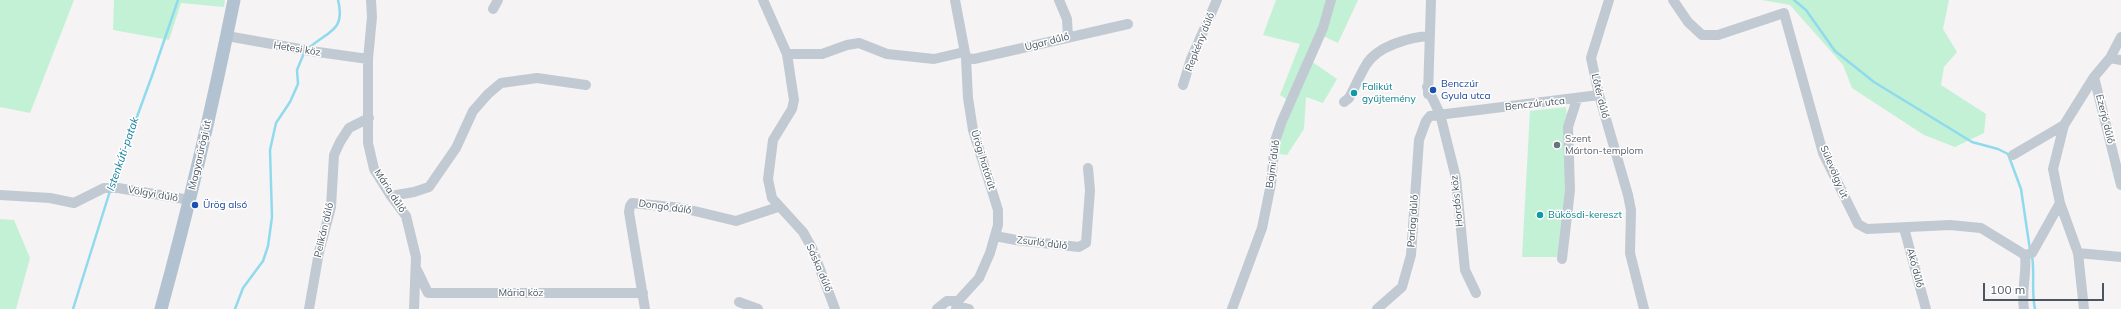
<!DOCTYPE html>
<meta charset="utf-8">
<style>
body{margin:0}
#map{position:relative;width:2121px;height:309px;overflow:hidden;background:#f5f3f3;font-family:Mulish,sans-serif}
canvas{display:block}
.scale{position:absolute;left:1983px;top:283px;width:121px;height:18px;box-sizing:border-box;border:2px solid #4a5661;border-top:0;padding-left:5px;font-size:12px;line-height:14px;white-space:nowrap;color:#4a5661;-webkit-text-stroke:3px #fff;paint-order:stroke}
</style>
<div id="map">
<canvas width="2121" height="309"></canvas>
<div class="scale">100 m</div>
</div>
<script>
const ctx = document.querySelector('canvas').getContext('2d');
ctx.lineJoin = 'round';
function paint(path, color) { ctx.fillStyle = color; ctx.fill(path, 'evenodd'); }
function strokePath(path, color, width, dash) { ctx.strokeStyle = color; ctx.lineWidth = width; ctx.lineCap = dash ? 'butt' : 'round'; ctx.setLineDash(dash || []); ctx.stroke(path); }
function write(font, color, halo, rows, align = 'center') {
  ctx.font = font + ' Mulish,sans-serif'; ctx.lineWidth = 3; ctx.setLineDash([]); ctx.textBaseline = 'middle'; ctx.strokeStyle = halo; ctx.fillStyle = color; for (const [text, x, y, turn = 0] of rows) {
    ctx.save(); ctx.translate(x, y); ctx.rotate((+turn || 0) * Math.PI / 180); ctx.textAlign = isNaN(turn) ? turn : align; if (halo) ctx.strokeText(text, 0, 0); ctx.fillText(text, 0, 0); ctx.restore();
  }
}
paint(new Path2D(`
 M0 0H74L30 113 0 107Z
 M114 0H225L224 7 181 3 169 40 113 30Z
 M1276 0H1358L1338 43 1323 36 1311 61 1337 79 1323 103 1306 97 1304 129 1287 155 1279 154 1286 99 1280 95 1300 44 1263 35Z
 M1762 0H1949L1943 29 1957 52 1944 67 1941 85 1986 114 1984 133 1955 147 1924 135 1852 88 1843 65 1790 5Z
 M1566 107 1571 154 1562 257H1522L1530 111Z
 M0 219 14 220 30 258 16 309H0Z`), '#c3f1d5');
strokePath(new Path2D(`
 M1794 0 1806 10 1835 51 1874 82 1972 142 1998 149 2008 154 2021 189 2030 250
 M309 48C327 31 346 32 338 0
 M112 185 153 73 178 0
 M2032 256C2035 274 2031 291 2035 309
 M73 309 110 191
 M235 309 243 288 263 261 268 246 272 217 270 150 276 123 290 102 298 84 297 70 304 53`), '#90daee', 2.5);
strokePath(new Path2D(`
 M371 0 372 17 368 59V143L374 169 391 196 406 216 416 257 414 309
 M763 0 787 54 794 100 792 109 773 140 768 179 772 198 803 232 812 248 835 309
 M955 0 966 58 968 98 973 130 998 210V225L990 253 979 278 958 301 956 309
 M1059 0 1067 19 1068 37
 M1609 0 1591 58 1599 95 1628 195 1631 210 1630 253 1644 309
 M1673 0 1688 22 1702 35H1718L1784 13 1823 153 1858 224 1867 229 1950 225 1981 228 2025 255 2032 253 2060 203
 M493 9 498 0
 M227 36 311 51 368 59
 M787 54H822L847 45 859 43 887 54 934 59 964 52
 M966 58 974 59 1128 24
 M2110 58 2121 60
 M2094 77 2121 185
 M1183 85 1191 59 1217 0
 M1427 87 1440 114 1456 178 1465 270 1476 293
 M1428 94 1431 0
 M1344 102 1349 98C1355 87 1360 75 1366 65 1377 46 1410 37 1430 36
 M2064 125 2053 169 2060 203 2078 253 2084 309
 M2013 155 2064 125 2094 77 2110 58 2121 37
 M0 195 50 198 74 203 104 188H118L190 200
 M391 196 414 192 429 187 456 148 473 111 488 94 501 83 537 78 586 85
 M1904 228 1926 309
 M995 236 1016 240 1079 247 1086 243 1090 190 1088 168
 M2078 253 2121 257
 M1562 259 1570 190 1568 127 1577 99
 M417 270 428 293H643
 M739 302 758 309
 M957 306 969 309
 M309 309 319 252 331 207 334 155 340 142 349 128 369 118
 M645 309 629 212 630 206 632 203 682 208 736 221 778 207
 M937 309 947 301H958
 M1232 309 1262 228 1271 184 1275 141 1282 121 1323 28 1331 0
 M1377 309 1402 287 1411 255 1419 140 1426 121 1430 116 1599 95
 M2024 309C2021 291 2027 274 2025 255`), '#c1cad2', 10);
strokePath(new Path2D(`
 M161 309C189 207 213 104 234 0`), '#b3c2d1', 13);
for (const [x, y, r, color] of [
 [1433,90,4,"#1a4fb4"],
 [1354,93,4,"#0f9aa8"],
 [1557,145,4,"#6b7280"],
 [195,205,4,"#1a4fb4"],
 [1540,215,4,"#0f9aa8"]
]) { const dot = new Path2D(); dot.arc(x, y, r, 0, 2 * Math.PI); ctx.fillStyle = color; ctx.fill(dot); strokePath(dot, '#fff', 1.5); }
write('10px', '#4a5661', '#fff', [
 ["Ugar dűlő",1047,42,-14],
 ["Repkény dűlő",1200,42,-68],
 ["Hetesi köz",297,49,9],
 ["Lőtér dűlő",1600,96,76],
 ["Benczúr utca",1535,104,-6],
 ["Ezerjó dűlő",2105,119,76],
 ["Magyarürögi út",200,155,-77],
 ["Ürögi határút",983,160,73],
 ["Bajmi dűlő",1273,164,-82],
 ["Sülevölgy út",1834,172,67],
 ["Mária dűlő",390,191,57],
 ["Völgyi dűlő",153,194,10],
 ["Hordós köz",1457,201,-96],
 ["Dongó dűlő",665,207,8],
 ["Parlag dűlő",1413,221,-86],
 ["Pelikán dűlő",324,230,-77],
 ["Zsurló dűlő",1042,243,7],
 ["Sáska dűlő",819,268,67],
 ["Akó dűlő",1915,268,75],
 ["Mária köz",521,293]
]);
write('10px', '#164399', '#fff', [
 ["Benczúr",1441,84],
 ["Gyula utca",1441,96],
 ["Ürög alsó",203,205]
], 'left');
write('10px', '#0d838f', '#fff', [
 ["Falikút",1362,87],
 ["gyűjtemény",1362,99],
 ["Bükösdi-kereszt",1548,215]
], 'left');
write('10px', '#5b616d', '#fff', [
 ["Szent",1565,139],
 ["Márton-templom",1565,151]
], 'left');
write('italic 11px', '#0c7c9b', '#fff', [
 ["Istenkúti-patak",123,154,-71]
]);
</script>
